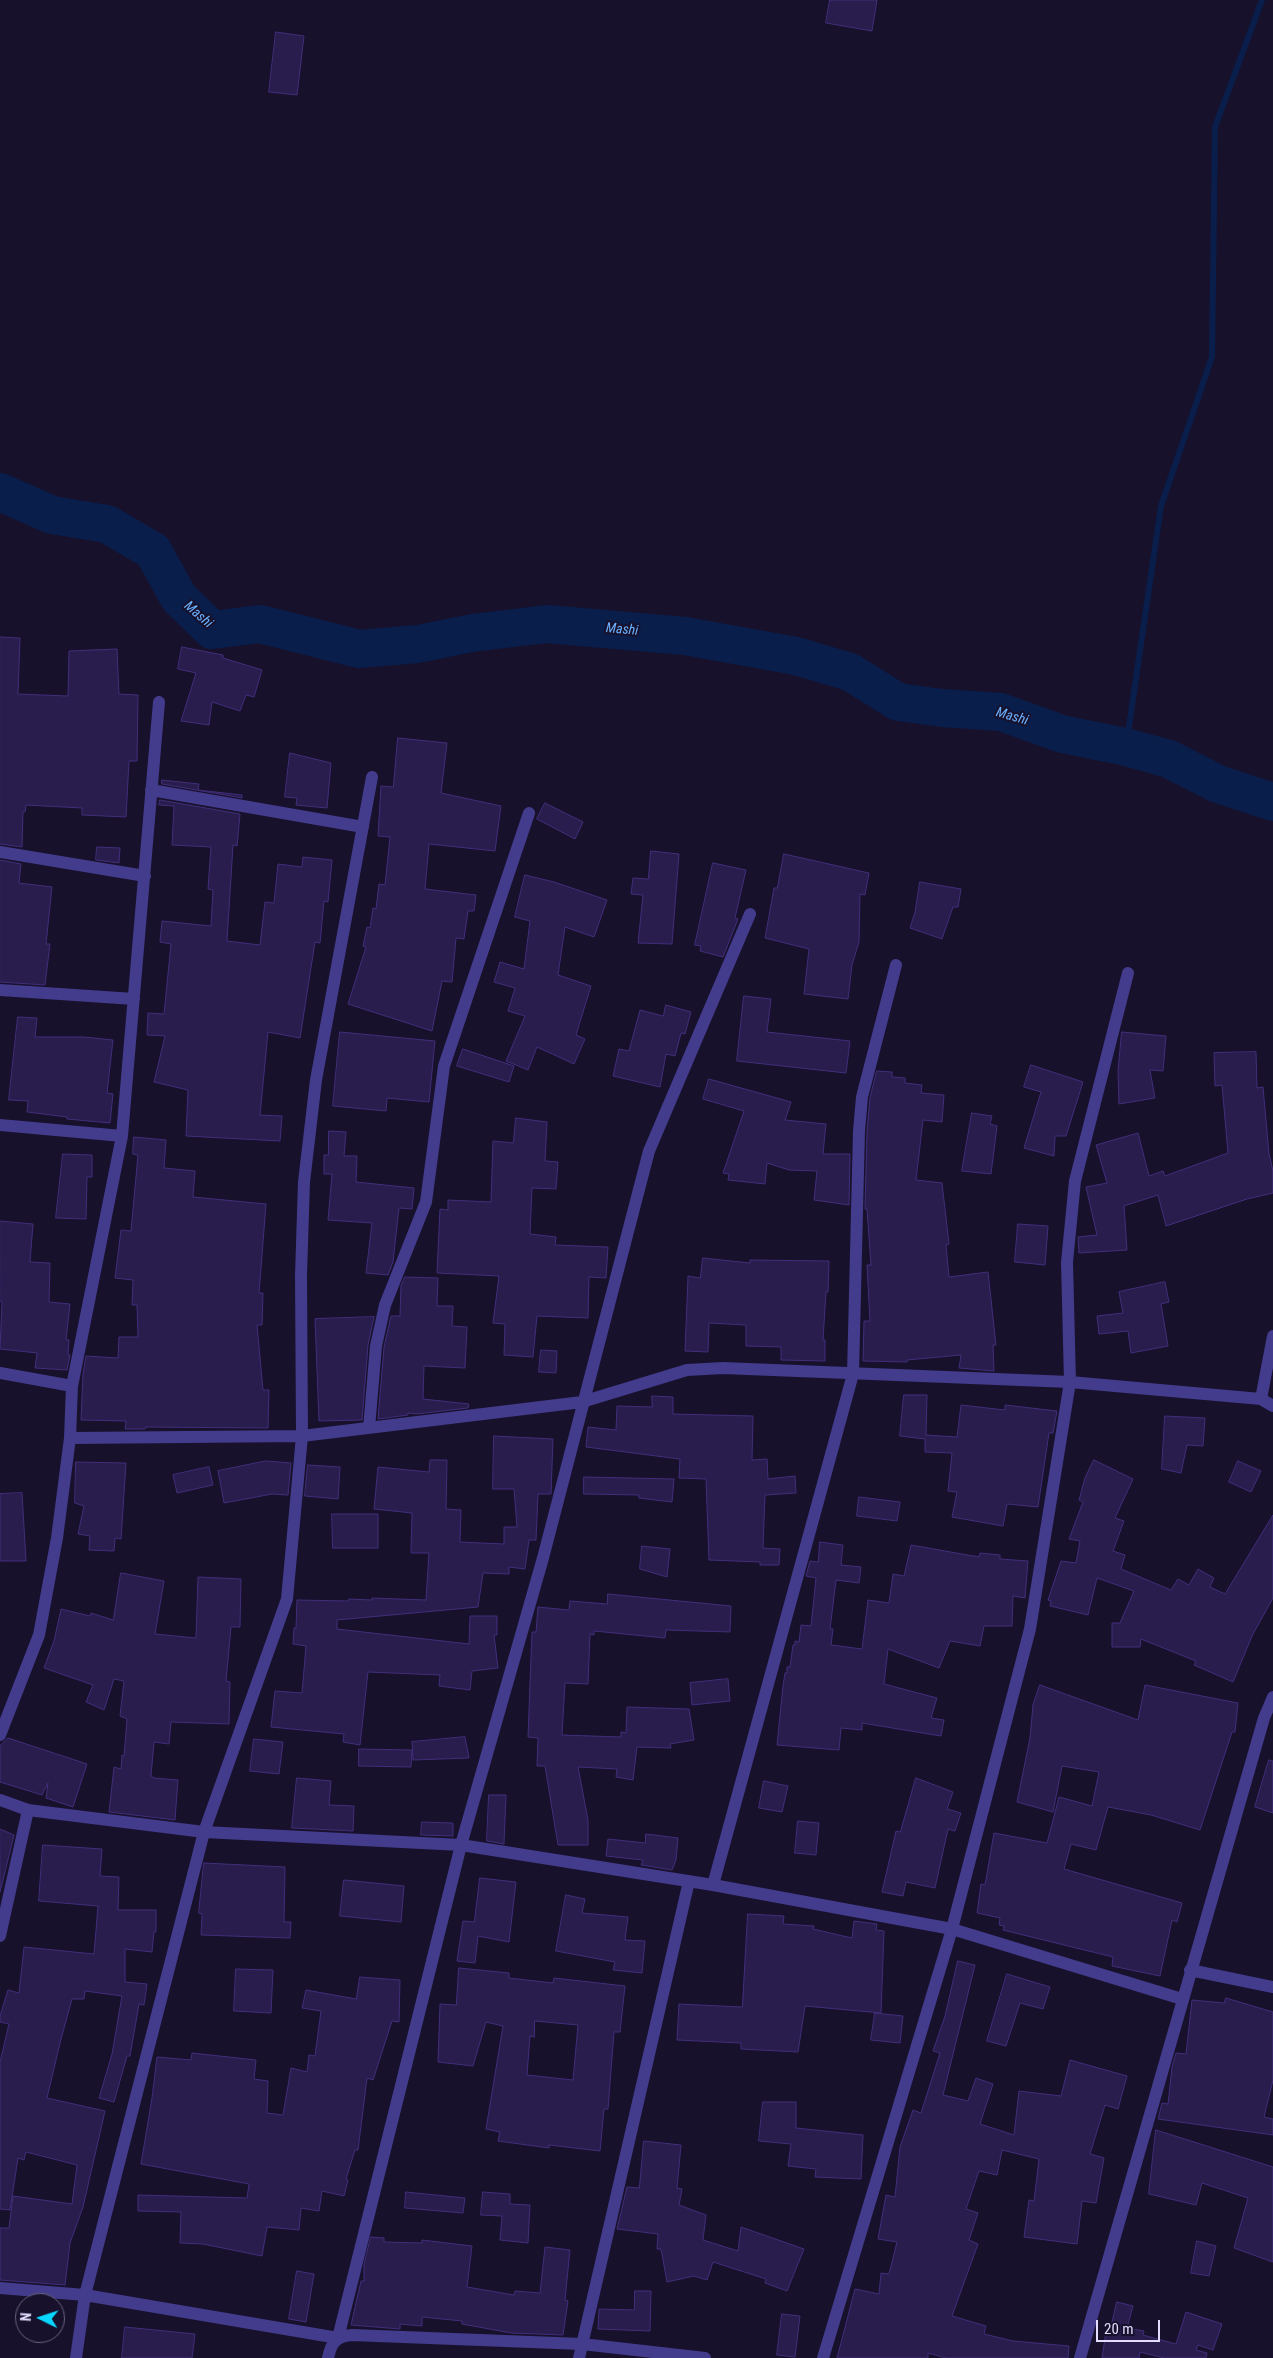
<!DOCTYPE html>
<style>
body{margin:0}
#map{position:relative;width:1273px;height:2358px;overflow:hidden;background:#17112c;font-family:"Roboto Condensed",sans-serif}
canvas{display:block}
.north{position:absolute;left:15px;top:2293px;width:50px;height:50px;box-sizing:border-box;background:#17112c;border:1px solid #686280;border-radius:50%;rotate:274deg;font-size:14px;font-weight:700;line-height:20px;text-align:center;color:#e2dcff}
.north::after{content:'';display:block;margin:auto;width:18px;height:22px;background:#08d8ff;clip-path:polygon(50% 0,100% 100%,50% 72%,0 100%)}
.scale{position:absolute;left:1096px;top:2320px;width:64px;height:22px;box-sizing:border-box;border:2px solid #e2dcff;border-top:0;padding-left:6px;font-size:15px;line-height:18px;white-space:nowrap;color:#e2dcff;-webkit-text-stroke:4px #17112c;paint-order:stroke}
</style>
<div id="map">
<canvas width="1273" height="2358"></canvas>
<div class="north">N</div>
<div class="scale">20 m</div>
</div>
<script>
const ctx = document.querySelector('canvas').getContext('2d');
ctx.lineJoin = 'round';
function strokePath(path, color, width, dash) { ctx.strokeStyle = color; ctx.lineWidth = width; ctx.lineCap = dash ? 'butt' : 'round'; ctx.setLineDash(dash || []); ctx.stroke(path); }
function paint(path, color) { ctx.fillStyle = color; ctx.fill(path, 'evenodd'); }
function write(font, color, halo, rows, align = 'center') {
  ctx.font = font + ' "Roboto Condensed",sans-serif'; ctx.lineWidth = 4; ctx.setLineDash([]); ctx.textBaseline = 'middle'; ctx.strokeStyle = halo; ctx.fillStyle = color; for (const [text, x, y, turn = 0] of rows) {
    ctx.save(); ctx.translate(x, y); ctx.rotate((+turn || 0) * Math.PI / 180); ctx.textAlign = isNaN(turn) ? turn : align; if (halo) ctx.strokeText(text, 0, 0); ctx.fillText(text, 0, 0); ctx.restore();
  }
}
strokePath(new Path2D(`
 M1126 747 1161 506 1212 357 1215 127 1262 0`), '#0a1e4c', 6);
strokePath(new Path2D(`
 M0 492 52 515 107 524 153 551 179 598 212 630 260 624 359 649 418 644 472 633 547 624 685 636 796 656 850 672 898 702 942 708 1001 712 1062 734 1126 747 1169 759 1218 784 1273 802`), '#0a1e4c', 38);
const building = new Path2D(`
 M830 0H877L872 31 826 23Z
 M276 32 304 36 297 95 269 92Z
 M0 637 20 638 18 694 68 696 69 651 117 649 119 694 138 695 137 761H129L126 817 82 815V808L26 805 25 812 23 811 22 847 0 844Z
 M182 647 223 655V658L262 670 254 697 246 695 240 711 212 702 209 725 181 721 196 673 178 669Z
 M398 738 447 743 441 793 501 806 495 851 429 844 425 889 476 895 474 911H468L464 939 456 938 452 982 442 981 432 1031 348 1004 366 947 363 946 367 927 370 928 373 908 376 909 379 884 385 885 390 837 378 836 381 786 393 787Z
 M290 753 331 763 327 808 296 805 297 798 285 797Z
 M162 780 199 784 198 790 242 795V798L162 784Z
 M160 800 240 814 237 846 233 845 227 941 260 945 265 902 274 903 278 864 302 867 303 857 332 860 328 902 324 901 320 943 315 942 300 1038 268 1032 260 1115 282 1116 280 1141 186 1136 188 1090 154 1082 165 1036 147 1035 148 1013 164 1014 171 944 160 942 162 921 211 926 213 890 208 889 211 847 172 845 174 806 159 805Z
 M545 803 583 822 575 839 537 819Z
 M97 847 120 848 119 863 96 860Z
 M651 851 679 854 672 944 638 943 643 895 631 894 633 878 648 879Z
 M784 854 869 873 865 895 860 894 859 942 852 965 848 999 804 994 809 949 765 938 774 888H777Z
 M0 860 21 864 19 883 52 887 46 944H50L45 985 0 982Z
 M713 863 746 870 735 918 738 919 723 957 700 951 701 946 695 945Z
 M525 875 554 882 607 900 594 937 565 927 558 975 591 986 576 1035 585 1039 574 1064 537 1047 528 1070 506 1061 525 1016 508 1011 515 988 494 982 500 962 524 969 530 921 515 917Z
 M920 882 961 889 958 907H953L942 939 910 928 915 912Z
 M744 996 771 999 767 1032 850 1041 846 1073 737 1061Z
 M666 1005 691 1012 685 1034 681 1033 675 1056 666 1054 660 1087 613 1076 619 1049 629 1051 640 1010 663 1016Z
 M18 1017 37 1018 35 1037H84L113 1040 107 1093 113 1094 110 1123 67 1119V1117L27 1112 28 1101 9 1100Z
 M340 1032 435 1041 429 1102 387 1098 386 1111 333 1106Z
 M1122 1032 1166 1036 1163 1071 1150 1070 1155 1098 1119 1104 1118 1071Z
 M463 1049 514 1066 509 1082 457 1066Z
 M1256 1052 1257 1088 1263 1087 1269 1154 1273 1171V1193L1247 1199 1166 1226 1158 1195 1124 1206 1127 1250 1079 1253 1078 1237 1097 1235 1086 1187 1107 1183 1096 1145 1138 1133 1149 1176 1163 1171 1165 1176 1228 1153 1222 1085 1215 1086 1214 1053Z
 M1031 1065 1083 1082 1066 1136H1055L1054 1156 1024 1148 1041 1092 1024 1087Z
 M877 1071 892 1072V1077L905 1078V1083L922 1085 921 1093 944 1095 942 1122 923 1120 916 1180 942 1183 949 1244 946 1245 949 1277 988 1272 996 1345H993L994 1371 959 1368 961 1355 907 1360V1362L863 1361 864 1321H870L867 1265H871L867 1209H865L867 1131 870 1098Z
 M709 1079 791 1102 785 1120 826 1124 823 1154H850L849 1205 814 1200 817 1171 789 1170 767 1163 765 1184 728 1180 729 1174 723 1173 744 1111 703 1099Z
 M972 1113 992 1116 990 1124 997 1126 991 1174 962 1171Z
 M516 1118 547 1122 545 1161 558 1162 556 1189 532 1188 530 1234 556 1237 555 1245 608 1247 606 1278 589 1277 588 1318 537 1316 533 1357 504 1355 505 1324 493 1323 499 1276 437 1273 440 1209 448 1210V1200L491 1202 493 1141 513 1143Z
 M329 1131 346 1132 344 1156H357L356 1182 414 1188 412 1209 399 1208 393 1262 388 1275 366 1273 372 1223 328 1220 332 1174H324V1155H328Z
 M134 1137 166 1140 164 1168 195 1171 193 1197 266 1204 259 1293H263L262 1325H257L263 1390H269L268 1428 146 1427 145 1429H125L126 1421 81 1420 83 1374 86 1356 118 1358 119 1337H138L137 1305H132L133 1280 115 1278 121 1230 131 1231 138 1155 133 1154Z
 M63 1154 92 1155V1177H87L86 1219 56 1218Z
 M0 1221 33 1224 30 1262 50 1263 49 1302 70 1304 66 1340H69L68 1355H70L67 1370 35 1368 37 1353 0 1349 2 1302 0 1301Z
 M1018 1224 1048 1226 1045 1265 1015 1262Z
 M703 1258 750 1263V1260L829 1261 828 1292H826L823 1340H825V1361L781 1360V1347L746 1346V1325L709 1323 708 1352 685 1351 688 1276 700 1278Z
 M405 1277 438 1278 437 1306H453L452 1326 467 1327 465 1368 424 1366 423 1399 469 1404 468 1408 417 1414 408 1413V1415L378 1419 384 1347 391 1316H400L401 1286Z
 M1165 1282 1169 1302 1161 1304 1168 1346 1131 1353 1128 1331 1099 1334 1097 1316 1123 1313 1119 1292Z
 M374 1317 368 1345 362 1420 319 1421 315 1319Z
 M541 1350 557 1351 556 1373 539 1372Z
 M904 1395H927L926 1435 957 1437 961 1405 1005 1410V1405L1057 1411 1053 1433H1049L1038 1507 1007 1504 1003 1526 952 1517 957 1492 948 1491 952 1453 925 1452V1439L900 1436Z
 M652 1396 673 1397V1414L753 1416 752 1460 767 1459 768 1479 795 1476 796 1493 765 1495 763 1548 780 1549 779 1565H760V1562L709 1560 706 1479 679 1478 680 1459 586 1447 588 1427 616 1430 617 1406 652 1407Z
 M1165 1416 1205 1418 1203 1446 1187 1445 1181 1473 1162 1469Z
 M494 1436 553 1439 551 1494H538L536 1540H529L525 1569 509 1567V1574L483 1573 478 1607 337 1620V1629L469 1644 470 1616H497V1635H494L498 1668 472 1671 470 1690 439 1686 440 1675 368 1672 360 1745 343 1742 344 1734 271 1727 275 1691 302 1693 306 1646 293 1644 294 1628H296L297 1600 348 1601 349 1599 372 1600V1598L426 1600 429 1553H411L412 1513 374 1509 378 1467 429 1472 430 1460H447L446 1509 461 1510 460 1542 504 1544V1527H517L514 1489H493Z
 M1094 1460 1133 1479 1115 1518 1124 1521 1113 1551 1125 1555 1121 1569 1171 1590 1178 1579 1189 1585 1198 1569 1214 1578 1210 1587 1225 1594 1273 1515V1598L1252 1636 1233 1682 1194 1665 1196 1661 1141 1639 1140 1647H1112V1623H1120L1134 1591 1097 1578 1088 1615 1050 1606 1051 1601 1048 1600 1061 1561 1076 1563 1080 1541 1069 1539 1083 1502 1079 1500 1085 1478Z
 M266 1461 291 1463 288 1495 272 1494 224 1503 218 1471Z
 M1238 1461 1261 1471 1251 1492 1229 1482Z
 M76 1462 126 1463 121 1539 115 1538 114 1551 89 1550 90 1536 78 1534 84 1506 75 1503Z
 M308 1465 340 1467 338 1499 305 1496Z
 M209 1467 213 1485 177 1493 173 1475Z
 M584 1477 674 1479 672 1502 639 1498V1495L584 1494Z
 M22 1493 26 1561H0V1494Z
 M859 1497 900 1502 897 1521 857 1516Z
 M332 1514H378V1548H333Z
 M820 1542 843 1545 841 1565 861 1567 859 1583 836 1580 830 1629H833L831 1645 862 1649 868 1600 889 1603 893 1574 904 1576 911 1545 979 1557 980 1553 1000 1555V1559L1028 1561 1025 1598 1013 1596 1012 1626H984L980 1646 950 1641 939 1668 888 1649 884 1684 937 1698 931 1718 944 1720 941 1736 862 1723V1730L841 1728 839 1750 777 1745 783 1686 785 1673H787V1667H790L793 1645H795V1641L799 1642 801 1625 811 1626 816 1578 806 1576 810 1561 818 1562Z
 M642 1546 670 1549 667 1577 640 1569Z
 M121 1573 164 1581 155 1634 196 1638 198 1577 241 1579 240 1627H231L226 1681 230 1682 229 1724 171 1722 169 1744 154 1742 151 1776 154 1778 178 1780 175 1820 109 1812 114 1767 121 1769 122 1755 124 1756 127 1719 120 1716 124 1681 114 1679 104 1710 86 1702 93 1685 44 1668 54 1641 61 1609 90 1616 91 1613 113 1620Z
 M608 1594 731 1606 730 1632 666 1630 665 1638 594 1631V1635L590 1634 588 1684 565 1683 562 1735 621 1737V1732L626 1733 627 1707 689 1709 694 1740 670 1744 671 1748 637 1747 633 1780 616 1777 617 1769 578 1767 588 1820V1845H558L545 1766H537L538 1738 528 1737 532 1632H536L538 1607 569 1610 570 1601 607 1604Z
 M728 1679 730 1701 692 1705 690 1683Z
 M1040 1685 1138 1720 1145 1685 1238 1703 1235 1732H1232L1200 1830 1151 1815 1108 1807 1096 1850 1071 1844 1064 1869 1182 1903 1177 1922 1172 1920 1160 1976 1112 1966 1113 1957 1003 1930 1004 1926 999 1925 1000 1918 977 1913 981 1884 985 1885 994 1833 1047 1843 1059 1797 1092 1806 1099 1772 1062 1766 1053 1812 1017 1802 1030 1738 1033 1705Z
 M465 1737 469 1758 413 1760 412 1742Z
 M8 1738 87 1764 73 1807 46 1798 48 1783 42 1795 0 1782V1746Z
 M254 1739 283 1742 279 1774 250 1771Z
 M359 1749 412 1750 411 1767 359 1766Z
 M1269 1760 1273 1761V1813L1255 1807Z
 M297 1778 331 1781 329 1805 354 1806 353 1831 292 1828Z
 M916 1778 953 1792 947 1809 961 1813 955 1831 948 1829 935 1888 906 1882 903 1896 882 1892 896 1831 900 1832Z
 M764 1781 788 1786 782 1812 759 1808Z
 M489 1795H506L504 1844 487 1841Z
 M798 1821 819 1823 816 1855 795 1853Z
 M422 1822 453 1823V1836L421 1835Z
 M0 1829 14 1835 0 1892Z
 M646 1834 678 1838 676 1860 672 1870 641 1865 643 1860 606 1856 608 1839 645 1843Z
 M43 1845 102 1849 100 1876 119 1877 118 1910H156V1932H154L152 1952 125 1949V1982L147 1984 144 2005 139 2004 130 2056H127L114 2102 99 2098 112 2054 122 1996 85 1991 84 1999H72L61 2039 47 2098 105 2111 83 2207 70 2243 65 2285 0 2280V2228H9L13 2196 72 2204 77 2165 26 2152 24 2160 18 2158 10 2210 0 2209V2062L9 2024 0 2022V2016L8 1990 19 1993 24 1947 94 1954 98 1906 39 1901Z
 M204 1863 285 1867 284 1922H291L290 1938 201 1935 202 1914 199 1913Z
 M480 1878 516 1882 509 1942 478 1936 475 1963 457 1961 463 1921 474 1922Z
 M344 1880 404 1886 401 1922 340 1916Z
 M566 1895 585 1899 582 1913 628 1917 625 1940 645 1941 642 1973 613 1970 615 1962 556 1951Z
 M748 1914 784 1916 783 1924 814 1926 813 1929 852 1938 854 1921 877 1924 876 1930 884 1931 881 2013 805 2006 798 2052 741 2049V2043L677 2040 679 2004 742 2007Z
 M958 1961 975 1965 943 2095 968 2101 976 2078 993 2084 980 2124 1014 2135 1019 2091 1061 2096 1070 2060 1127 2076 1118 2109 1105 2105 1090 2154 1104 2158 1096 2203 1082 2201 1077 2244 1024 2237 1029 2200 1034 2201 1039 2159 1002 2150 997 2175 979 2171 966 2209 978 2213 969 2240 978 2244 952 2316 986 2326 984 2334 1013 2341 1069 2346 1068 2358H946L928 2353V2358H837L855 2289 879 2294 881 2273 889 2274 897 2242 878 2239 886 2195 895 2197 900 2147 913 2110 921 2113 940 2053 933 2051 945 2016Z
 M459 1968 509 1973V1978L553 1983 554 1978 625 1986 620 2032H614L608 2109H604L600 2151 549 2145V2148L498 2141 500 2132 486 2129 503 2026 486 2022 473 2066 438 2062 440 2004 456 2005ZM535 2021 578 2025 573 2080 527 2075 530 2036 534 2037Z
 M236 1969 273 1970 271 2013 234 2011Z
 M1007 1974 1050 1987 1043 2009 1020 2003 1006 2046 987 2041Z
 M360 1977 400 1980 399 2022 392 2021 373 2080 367 2078 358 2150H355L346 2179 348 2180 344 2196 322 2191 319 2211 301 2208 299 2230 267 2227 262 2256 203 2244 180 2243 181 2212 138 2211V2195L247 2198 249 2184 141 2164 152 2098 157 2057 191 2060 192 2053 256 2060 254 2079 268 2081 267 2113 283 2115 291 2068 307 2072 309 2055 315 2056 321 2011 302 2008 306 1990 356 1999Z
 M1226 1998 1273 2012V2080L1264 2117 1273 2119V2135L1158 2119 1162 2103 1168 2104 1172 2067 1176 2053 1186 2054 1192 2000 1224 2003Z
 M875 2013 903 2016 900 2043 871 2040Z
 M763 2102H796V2128L863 2135 861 2179 815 2177 816 2169 788 2166 791 2144 759 2141Z
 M1156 2130 1273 2167V2262L1234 2248 1248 2198 1202 2183 1196 2205 1149 2194Z
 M644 2141 681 2145 677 2188 682 2189 679 2205 706 2215 703 2240 738 2251 741 2227 804 2249 787 2291 765 2283 766 2279 713 2262 707 2280 694 2276 667 2282 661 2249H657L658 2234 617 2229 627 2187 639 2188Z
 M406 2192 465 2198 463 2213 405 2208Z
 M483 2192 510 2194V2204L530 2205 528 2243 500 2240 502 2216 481 2215Z
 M371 2237 384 2238V2242L422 2243V2240L472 2246 467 2287 514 2295 515 2291 540 2293 545 2247 570 2250 565 2300 568 2301 563 2335 511 2333 462 2324V2321L422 2317V2326L400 2324V2329L351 2325 361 2281H364V2265Z
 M1197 2241 1216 2246 1209 2276 1191 2273Z
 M297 2271 314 2274 306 2322 289 2319Z
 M635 2291H651L650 2331 598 2329 599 2309 634 2310Z
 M1117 2302 1133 2306 1127 2328 1144 2331 1143 2335 1176 2344 1186 2312 1222 2324 1213 2350 1198 2345 1196 2350 1207 2353 1206 2358H1164L1140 2352 1139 2358H1102L1107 2325H1111Z
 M782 2314 800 2316 795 2357 777 2355Z
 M125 2327 195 2334 192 2358H122Z`);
paint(building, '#291d4e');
strokePath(building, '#422e7a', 1);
strokePath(new Path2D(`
 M151 790 363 827
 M0 852 145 876
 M0 990 134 999
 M0 1125 122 1136
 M0 1373 72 1386
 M1261 1399 1273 1336
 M369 1428 376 1346 385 1305 426 1202 444 1066 529 813
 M70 1438 302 1436 582 1402 687 1370 723 1368 1070 1382 1261 1399 1273 1406
 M0 1735 39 1635 57 1538 70 1438 72 1386 122 1136 159 702
 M0 1800 28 1810 204 1832 461 1845 713 1885 952 1929 1182 1999
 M713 1885 853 1374 859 1131 862 1097 896 965
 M0 1936 28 1810
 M1190 1970 1273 1987
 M0 2288 85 2295 338 2338 461 1845 543 1558 649 1151 750 914
 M76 2358 85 2295 204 1832 287 1599 302 1436 301 1275 304 1182 316 1080 372 777
 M328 2358C331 2343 336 2336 352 2335L582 2344 705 2358
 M579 2358 689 1881
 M823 2358 952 1929 1030 1629 1070 1382 1067 1262 1075 1181 1128 973
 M1080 2358 1264 1718 1273 1697`), '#433b8c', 12);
write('italic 14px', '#6ab1ff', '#17112c', [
 ["Mashi",198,615,41],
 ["Mashi",622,630,5],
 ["Mashi",1012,717,16]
]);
</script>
